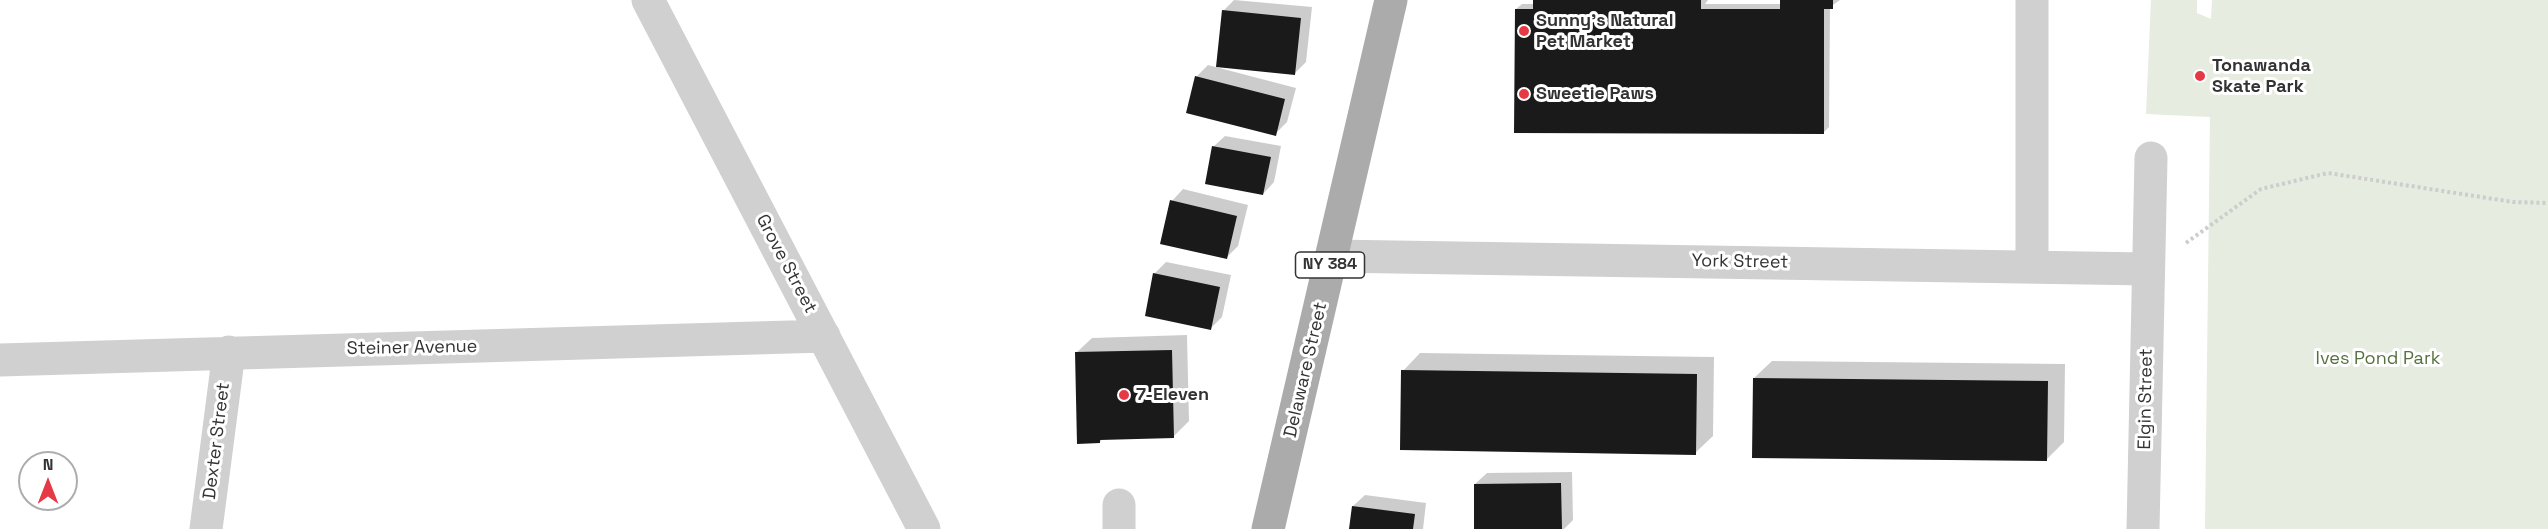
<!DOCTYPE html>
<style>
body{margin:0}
#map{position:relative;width:2548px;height:529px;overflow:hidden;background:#fff;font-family:"Space Grotesk",sans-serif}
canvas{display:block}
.north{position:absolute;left:18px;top:451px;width:60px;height:60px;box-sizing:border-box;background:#fff;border:2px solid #adadad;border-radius:50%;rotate:0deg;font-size:16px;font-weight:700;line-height:24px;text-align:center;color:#333}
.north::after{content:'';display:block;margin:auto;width:21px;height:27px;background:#e63946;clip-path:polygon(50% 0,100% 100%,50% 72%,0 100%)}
</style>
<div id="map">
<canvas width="2548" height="529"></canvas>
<div class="north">N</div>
</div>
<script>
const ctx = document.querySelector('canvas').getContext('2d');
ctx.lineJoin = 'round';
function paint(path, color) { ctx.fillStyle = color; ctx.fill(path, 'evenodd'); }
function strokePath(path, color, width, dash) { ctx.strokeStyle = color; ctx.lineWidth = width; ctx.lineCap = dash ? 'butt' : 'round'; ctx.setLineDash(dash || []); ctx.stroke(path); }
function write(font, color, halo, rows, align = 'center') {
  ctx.font = font + ' "Space Grotesk",sans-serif'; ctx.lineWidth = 6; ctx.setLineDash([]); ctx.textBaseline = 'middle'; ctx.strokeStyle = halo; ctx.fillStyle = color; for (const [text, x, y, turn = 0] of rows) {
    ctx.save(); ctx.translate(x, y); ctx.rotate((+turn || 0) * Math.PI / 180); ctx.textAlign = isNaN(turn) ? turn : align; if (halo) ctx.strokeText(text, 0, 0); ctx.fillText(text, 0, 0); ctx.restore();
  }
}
paint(new Path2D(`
 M2151 0H2197V13L2211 19 2212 0H2548V529H2205L2210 117 2146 114Z`), '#e6ecdf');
paint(new Path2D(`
 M1234 0 1312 7 1306 62 1295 73 1223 11Z
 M1535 0H1708L1705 4H1781V0H1840L1830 7 1829 127 1823 133 1516 9 1522 4H1535Z
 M1208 65 1296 88 1287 122 1275 134 1196 77Z
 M1225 136 1281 146 1274 182 1263 194 1213 147Z
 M1183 189 1248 205 1238 246 1227 257 1172 201Z
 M1166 262 1231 275 1222 317 1210 329 1146 315 1155 273Z
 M1187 335 1189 421 1173 437 1103 438 1100 442 1076 353 1092 338Z
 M1420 353 1714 357 1713 436 1695 453 1403 371Z
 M1772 361 2065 364 2064 442 2047 459 1754 378Z
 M1572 472 1573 520 1564 529H1476L1475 484 1487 473Z
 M1365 495 1426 503 1423 529H1350L1353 506Z`), '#0003');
paint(new Path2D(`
 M1533 0H1701V9H1780V0H1833V9H1824V134L1514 133 1515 9H1533Z
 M1222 10 1301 18 1295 75 1216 67Z
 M1195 76 1285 99 1276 136 1186 113Z
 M1212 146 1271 157 1263 195 1205 184Z
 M1170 200 1237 216 1227 259 1160 244Z
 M1153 273 1220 287 1211 330 1145 316Z
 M1172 350 1174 438 1100 440V443L1077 444 1075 352Z
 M1401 370 1697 374 1696 455 1400 450Z
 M1753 378 2048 381 2047 461 1752 458Z
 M1561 483 1562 529H1474V484Z
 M1352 506 1415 514 1413 529H1349Z`), '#1a1a1a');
strokePath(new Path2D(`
 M2186 243 2261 189 2328 173 2513 202 2548 203`), '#cdcdcd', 4, [3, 3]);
strokePath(new Path2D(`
 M648 0 924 529
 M2032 0V267
 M1332 256 2148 269
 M0 360 824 336
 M1119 505V529
 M206 529 229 352
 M2143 529 2151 158`), '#d0d0d0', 33);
strokePath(new Path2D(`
 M1268 529 1391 0`), '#ababab', 33);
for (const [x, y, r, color] of [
 [1524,31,6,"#e63946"],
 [2200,76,6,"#e63946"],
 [1524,94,6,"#e63946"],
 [1124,395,6,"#e63946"]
]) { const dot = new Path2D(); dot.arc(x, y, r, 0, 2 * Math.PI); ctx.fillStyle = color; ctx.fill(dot); strokePath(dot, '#fff', 2); }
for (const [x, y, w] of [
 [1330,265,69]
]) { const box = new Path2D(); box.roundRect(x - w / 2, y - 13, w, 26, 4.5); ctx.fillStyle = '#fff'; ctx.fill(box); strokePath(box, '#333', 1.5); }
write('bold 16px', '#333', null, [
 ["NY 384",1330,265]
]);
write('bold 18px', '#333', '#fff', [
 ["Sunny's Natural",1536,21],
 ["Pet Market",1536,42],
 ["Tonawanda",2212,66],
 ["Skate Park",2212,87],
 ["Sweetie Paws",1536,94],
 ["7-Eleven",1136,395]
], 'left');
write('18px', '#333', '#fff', [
 ["York Street",1740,262,1],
 ["Grove Street",786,264,62],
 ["Steiner Avenue",412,348,-1],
 ["Delaware Street",1306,370,-77],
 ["Elgin Street",2146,399,-89],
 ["Dexter Street",217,441,-83]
]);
write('18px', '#56703f', '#fff', [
 ["Ives Pond Park",2378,359]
]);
</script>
